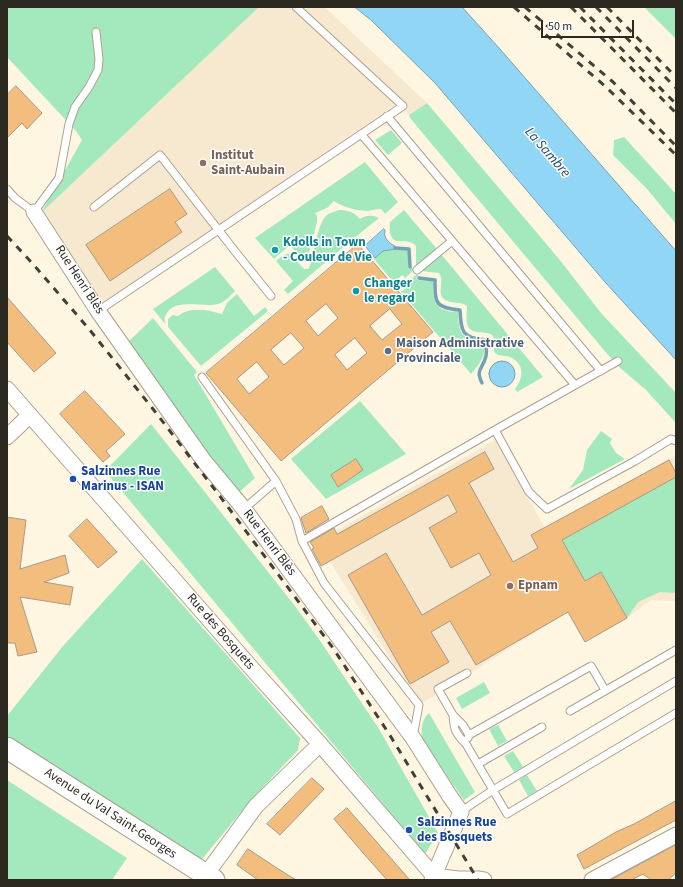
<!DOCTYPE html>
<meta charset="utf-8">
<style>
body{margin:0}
#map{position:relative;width:683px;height:887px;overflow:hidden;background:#fff6e2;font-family:"Source Sans 3",sans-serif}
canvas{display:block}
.frame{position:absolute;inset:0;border:8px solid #2c2921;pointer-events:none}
.scale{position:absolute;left:541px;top:20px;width:93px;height:18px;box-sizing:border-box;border:2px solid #2c2921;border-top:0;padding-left:5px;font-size:12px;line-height:14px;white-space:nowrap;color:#2c2921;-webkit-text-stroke:3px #fff;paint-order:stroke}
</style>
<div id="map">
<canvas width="683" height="887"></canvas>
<div class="frame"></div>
<div class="scale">50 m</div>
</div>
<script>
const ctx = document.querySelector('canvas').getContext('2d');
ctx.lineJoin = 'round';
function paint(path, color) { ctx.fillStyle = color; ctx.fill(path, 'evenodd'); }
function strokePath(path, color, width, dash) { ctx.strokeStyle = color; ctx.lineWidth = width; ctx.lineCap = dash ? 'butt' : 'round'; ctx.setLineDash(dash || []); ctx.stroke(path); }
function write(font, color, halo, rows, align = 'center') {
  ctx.font = font + ' "Source Sans 3",sans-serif'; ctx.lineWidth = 3; ctx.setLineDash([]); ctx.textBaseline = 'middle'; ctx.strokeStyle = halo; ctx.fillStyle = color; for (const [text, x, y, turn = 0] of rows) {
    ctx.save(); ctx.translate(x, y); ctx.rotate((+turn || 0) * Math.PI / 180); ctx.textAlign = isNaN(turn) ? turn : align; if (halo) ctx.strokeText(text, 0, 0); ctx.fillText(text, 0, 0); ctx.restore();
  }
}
paint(new Path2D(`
 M259 7H323L328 10 427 103 409 115 399 102 98 307 41 213Z
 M495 440 545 528 676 455V601L651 600 627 618 585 642 568 612 419 705 336 571 318 541Z`), '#f6e9cf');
paint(new Path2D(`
 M7 7H259L41 213 82 140 76 131 7 57Z
 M644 7H676V39Z
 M427 103 559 259 601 313 676 393V423L646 390 619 367 603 349 410 118 409 115Z
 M391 130 402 143 388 155 375 140Z
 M624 137 676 194V224L647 189 613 155 614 140Z
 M365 162 398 202 385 214 381 209C376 209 372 210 368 211 358 211 342 207 334 201L327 208 315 213 317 216V222L307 260 303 262 290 245 274 259 256 239 255 238Z
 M339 210C347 210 355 212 360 219 366 215 373 215 379 218L353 239 288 294 284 290 293 281 276 261C280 258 285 253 290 254L304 269H308L310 266C314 252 317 228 325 217 328 213 334 212 339 210Z
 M404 210 437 249 417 266 416 265V246C407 235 387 252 390 222Z
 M395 249 408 250V268L410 269 412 267 414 270 405 278 402 275 394 283 374 259 383 251Z
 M441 254 543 377 517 392 515 389C523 379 525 365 512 358 505 354 500 358 494 352 494 348 495 339 493 336 489 330 474 335 469 328 465 323 467 312 467 306 460 301 452 304 445 300 436 294 445 281 439 273L421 271Z
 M215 267 235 291C230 296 225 302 218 304 203 308 173 297 166 315 164 317 165 321 165 324L153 309Z
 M417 274 419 276 416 278 418 280 433 281C433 301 434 312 458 312 458 332 462 341 484 342 486 357 480 363 471 374L401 292 410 285 408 282Z
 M237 294 254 316 265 307 268 311 201 366 168 327V319L173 315 178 316C190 306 208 310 222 314L227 303Z
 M153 318 197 372 194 375 255 478 237 494 126 344Z
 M360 401 406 454 326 499 291 459Z
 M151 424 295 606 321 642 379 729 438 833 425 854 105 471Z
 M601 431 612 439 610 443 616 453 625 459 569 489 583 470 587 450Z
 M676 477V593L660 592 638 602 627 618 601 573 585 581 562 540Z
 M142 559 300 738 298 750 250 801 198 864 7 742V716L63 646Z
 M484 682 490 693 462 709 456 698Z
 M429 713 475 792 464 800 425 746C420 735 420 721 429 713Z
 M498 725 507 741 498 746 489 729Z
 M513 751 523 767 514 772 504 756Z
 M527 775 537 791 528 796 519 780Z
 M7 780 127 858 112 880H7Z`), '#a4e9bd');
const water = new Path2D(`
 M355 7H462L499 48 676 251V360L605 282 435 83 372 21Z
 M384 229 385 231C383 238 389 243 395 246V249L383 251 375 258 365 246Z
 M489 374a13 13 0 1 1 26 0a13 13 0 1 1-26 0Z`);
paint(water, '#92d6f5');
strokePath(water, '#73a2b5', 1);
strokePath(new Path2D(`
 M395 248 409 249 410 267
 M419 278 435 280C435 303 435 308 460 310 461 332 462 338 486 340 486 345 487 351 486 356 483 369 475 369 482 383`), '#73a2b5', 3.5);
const building = new Path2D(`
 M16 86 42 113 27 129 22 123 7 138V95Z
 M170 189 187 214 175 222 182 232 110 281 86 245Z
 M358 244 433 332 281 461 206 373ZM326 304 338 318 318 336 306 321ZM390 309 402 324 382 340 370 326ZM291 333 304 348 284 365 271 350ZM355 338 367 353 347 370 335 355ZM257 362 269 377 249 394 237 379Z
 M7 297 56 353 34 372 7 342Z
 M85 391 125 434 106 451 110 456 103 462 60 414Z
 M485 452 494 469 469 483 513 562 538 548 531 535 669 460 676 473V477L562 540 585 581 601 572 627 618 585 642 568 612 476 665 450 621 431 632 449 662 410 684 348 575 386 553 422 615 491 575 479 553 451 568 429 528 457 512 448 495 321 566 312 549 314 548 310 542 334 528 337 534Z
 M356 459 363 470 338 487 331 475Z
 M322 506 329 519 306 533 301 518Z
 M7 517 26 520 20 569 65 555 69 573 44 582 73 587 70 605 20 597 37 652 18 656 15 643H7Z
 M87 519 117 552 98 568 69 536Z
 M312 778 324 789 280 835 267 824Z
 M676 801V820L584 869 577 855 616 832 634 824Z
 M347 808 402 871 410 880H387L364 854 334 819Z
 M676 845V873L668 880H651L643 874 631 880H611Z
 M248 849 280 870 296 880H258L237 865Z`);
paint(building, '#f2bd7d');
strokePath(building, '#a7998a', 1);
const service = new Path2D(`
 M387 116 601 371
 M361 134 575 385
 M7 189 15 198 34 212 59 178 69 124 75 107 89 87 98 70 99 59 96 32
 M94 207 160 155 234 250 271 296
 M417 270 452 241
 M98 311 403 106 296 7
 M202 377 276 481
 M495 430 618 361
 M244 509 276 481 296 519 302 541
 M467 673 438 689 453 715 463 725 469 735 468 738
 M570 711 676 650
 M453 715C454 730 455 733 466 744L507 814 676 713
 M469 735 591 666 605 690
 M413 737 419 705 324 583 302 541 495 430 529 492 547 509 635 461 671 439 676 441
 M478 764 542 727
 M461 812 469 806 493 790 676 681`);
const minor = new Path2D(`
 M34 212 98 311 204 461 244 509 413 738 449 795 461 812 432 880
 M7 389 255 672 320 744 434 876
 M7 437 30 415
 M434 876 458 879H478L484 880
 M202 880 256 806 320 744
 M592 880 676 835`);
const secondary = new Path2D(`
 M7 748 214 880`);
strokePath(service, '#aaa18f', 9);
strokePath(minor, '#aaa18f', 17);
strokePath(secondary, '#aaa18f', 23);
strokePath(service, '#fff', 7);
strokePath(minor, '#fff', 15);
strokePath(secondary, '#fff', 21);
strokePath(new Path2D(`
 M514 7 606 87 676 155
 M525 7 613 82 676 146
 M571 7 676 113
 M580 7 676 104
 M596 7 676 88
 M607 7 676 77
 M7 236 33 264 89 329 153 409 219 495 333 648 391 737 478 880`), '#433f36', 3, [7, 7]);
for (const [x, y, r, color] of [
 [203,163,4,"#8d6e63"],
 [275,250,4,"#0f9aa8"],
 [356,291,4,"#0f9aa8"],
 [388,351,4,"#5c6f8a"],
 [73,479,4,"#1a4fb4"],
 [510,586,4,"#8d6e63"],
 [409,830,4,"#1a4fb4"]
]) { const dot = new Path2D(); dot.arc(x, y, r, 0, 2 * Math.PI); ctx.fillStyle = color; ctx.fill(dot); strokePath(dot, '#fff', 1.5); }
write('bold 13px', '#785e54', '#fff', [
 ["Institut",211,156],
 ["Saint-Aubain",211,171],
 ["Epnam",518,586]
], 'left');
write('bold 13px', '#0d838f', '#fff', [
 ["Kdolls in Town",283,243],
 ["- Couleur de Vie",283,258],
 ["Changer",364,284],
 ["le regard",364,299]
], 'left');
write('13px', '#2c2921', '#fff', [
 ["Rue Henri Blès",79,280,57],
 ["Rue Henri Blès",269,543,53],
 ["Rue des Bosquets",220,632,49],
 ["Avenue du Val Saint-Georges",110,814,33]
]);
write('bold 13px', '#4e5e75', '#fff', [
 ["Maison Administrative",396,344],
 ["Provinciale",396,359]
], 'left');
write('bold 13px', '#164399', '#fff', [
 ["Salzinnes Rue",81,472],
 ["Marinus - ISAN",81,487],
 ["Salzinnes Rue",417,823],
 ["des Bosquets",417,838]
], 'left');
write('italic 14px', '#22495a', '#fff', [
 ["La Sambre",547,153,49]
]);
</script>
